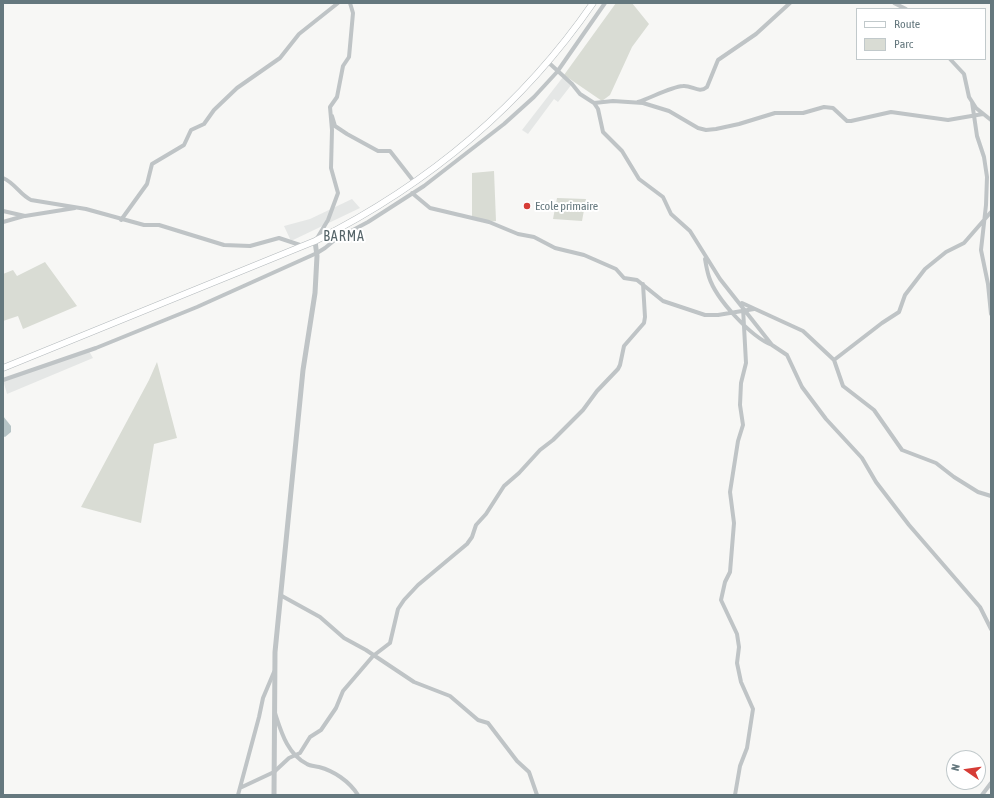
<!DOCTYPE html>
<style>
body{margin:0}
#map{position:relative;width:994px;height:798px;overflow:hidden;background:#f7f7f5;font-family:"Asap Condensed",sans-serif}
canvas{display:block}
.frame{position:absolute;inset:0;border:4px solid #65787e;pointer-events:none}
.legend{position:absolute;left:856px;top:8px;width:130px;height:52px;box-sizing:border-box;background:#fff;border:1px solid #c1c9cb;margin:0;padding:5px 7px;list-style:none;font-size:12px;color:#65787e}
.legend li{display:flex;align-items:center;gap:8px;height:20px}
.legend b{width:20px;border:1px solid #c1c9cb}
.north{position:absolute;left:946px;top:750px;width:40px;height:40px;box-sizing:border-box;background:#fff;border:1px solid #c1c9cb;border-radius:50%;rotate:283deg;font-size:11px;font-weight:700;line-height:16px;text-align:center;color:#65787e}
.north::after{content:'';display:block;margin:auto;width:14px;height:18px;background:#d63c36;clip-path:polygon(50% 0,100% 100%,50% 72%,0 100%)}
</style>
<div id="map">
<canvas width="994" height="798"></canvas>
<div class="frame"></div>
<ul class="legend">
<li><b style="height:5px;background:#fff"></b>Route</li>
<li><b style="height:11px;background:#d9dcd4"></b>Parc</li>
</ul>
<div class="north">N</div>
</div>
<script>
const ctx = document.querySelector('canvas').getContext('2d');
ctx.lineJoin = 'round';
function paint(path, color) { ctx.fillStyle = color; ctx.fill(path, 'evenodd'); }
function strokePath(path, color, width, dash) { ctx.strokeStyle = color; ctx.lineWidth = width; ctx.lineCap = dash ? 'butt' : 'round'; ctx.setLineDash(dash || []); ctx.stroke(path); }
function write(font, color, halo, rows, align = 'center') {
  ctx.font = font + ' "Asap Condensed",sans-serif'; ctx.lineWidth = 4; ctx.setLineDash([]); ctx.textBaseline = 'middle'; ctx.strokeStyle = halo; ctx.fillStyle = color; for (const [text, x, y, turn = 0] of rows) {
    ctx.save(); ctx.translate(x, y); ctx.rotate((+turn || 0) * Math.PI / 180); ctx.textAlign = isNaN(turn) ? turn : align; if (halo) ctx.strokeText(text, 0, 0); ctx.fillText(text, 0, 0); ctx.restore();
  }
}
paint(new Path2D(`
 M563 77 572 84 558 102 554 99 528 134 522 130Z
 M352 199 360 208 291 241 284 226 310 219Z
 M89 351 93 358 7 394 3 380Z`), '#e5e7e6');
paint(new Path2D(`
 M616 3H632L649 24 632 47 610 95 602 101 564 75Z
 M494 171 496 221 489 222 472 218V173Z
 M557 198 586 199 582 221 553 219Z
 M45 262 77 306 23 329 18 316 3 321V274L13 270 17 276Z
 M157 362 177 438 154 444 141 523 81 507 149 380Z`), '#d9dcd4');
paint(new Path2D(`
 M3 416 11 426V432L5 437 3 436Z`), '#b6c4c6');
const primary = new Path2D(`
 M3 368 315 241C427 185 522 106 593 3`);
strokePath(primary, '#b2b8bb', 7);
strokePath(new Path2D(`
 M894 3 906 9
 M950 59 964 74 969 97 976 108 991 120
 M548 62 572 84 580 94 594 103 598 109 603 132 622 151 639 179 663 197 671 214 690 231 720 279 772 345 787 355 802 387 826 419 862 458 876 482 909 525 980 607 991 629
 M638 102C651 98 670 87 683 86 692 85 699 94 707 87L718 60 756 34 790 3
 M972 102 977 136 984 157 987 177 986 205 981 250 988 284 991 314
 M594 103 613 101 643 103 669 111 698 128 706 130 716 129 739 124 775 113H803L824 107 833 108 847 121H851L891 112 948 120 983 114
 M332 116 335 126 347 134 378 151H390L415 183
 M3 178C15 183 20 195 31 200L86 209 144 225H159L224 245 250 246 279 238 303 246
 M412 193 430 208 489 222 518 234 534 237 555 248 584 255 616 269 624 278 637 280 663 301 705 315H718L754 309
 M3 211 25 216 75 208
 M121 220 147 184 152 164 184 145 191 130 204 124 214 110 237 88 280 58 299 34 338 3
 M3 222 24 216
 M316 240 328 220 338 193 331 168 332 130 330 107 337 97 343 66 349 57 353 13 350 3
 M705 259C706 265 707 271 709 277 716 299 751 337 772 345
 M742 303 803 331 834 360 843 386 874 410 902 450 936 463 954 477 978 492 991 496
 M834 360 882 323 899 312 905 295 925 269 946 252 964 243 991 212
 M3 380 96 348 197 307 317 253 325 248 336 239 368 222 424 186 504 124 534 97 557 72 605 3
 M282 596 320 617 344 638 366 650 414 682 450 696 478 720 488 723 517 761 529 772 537 795
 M275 713C281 731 287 754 307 764 310 766 315 766 319 767 334 771 349 781 358 795
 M242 787 274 772 289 758 300 753 310 737 321 730 336 708 343 691 373 656 390 643 398 609 404 600 418 585 467 544 472 537 476 525 486 514 504 486 519 473 540 450 553 440 583 410 597 391 618 369 620 365 624 346 644 323 645 317 643 284
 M238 795 259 717 263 698 274 672
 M735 795 740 766 747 748 753 709 741 682 737 663 739 647 737 634 721 600 725 582 730 572 734 523 730 492 738 441 743 425 740 405 741 383 746 363 743 308
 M982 795 991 783`), '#bfc4c6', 4);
strokePath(new Path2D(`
 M274 795 275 652 303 370 315 293 317 256 315 241`), '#bfc4c6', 5);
strokePath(primary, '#fff', 6);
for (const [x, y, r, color] of [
 [527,206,4,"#d63c36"]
]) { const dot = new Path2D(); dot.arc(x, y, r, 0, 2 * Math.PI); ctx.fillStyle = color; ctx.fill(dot); strokePath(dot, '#fff', 1.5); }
write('12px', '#65787e', '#fff', [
 ["Ecole primaire",535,206]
], 'left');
ctx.letterSpacing = '1px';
write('14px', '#566569', '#fff', [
 ["BARMA",344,237]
]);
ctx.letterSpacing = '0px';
</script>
